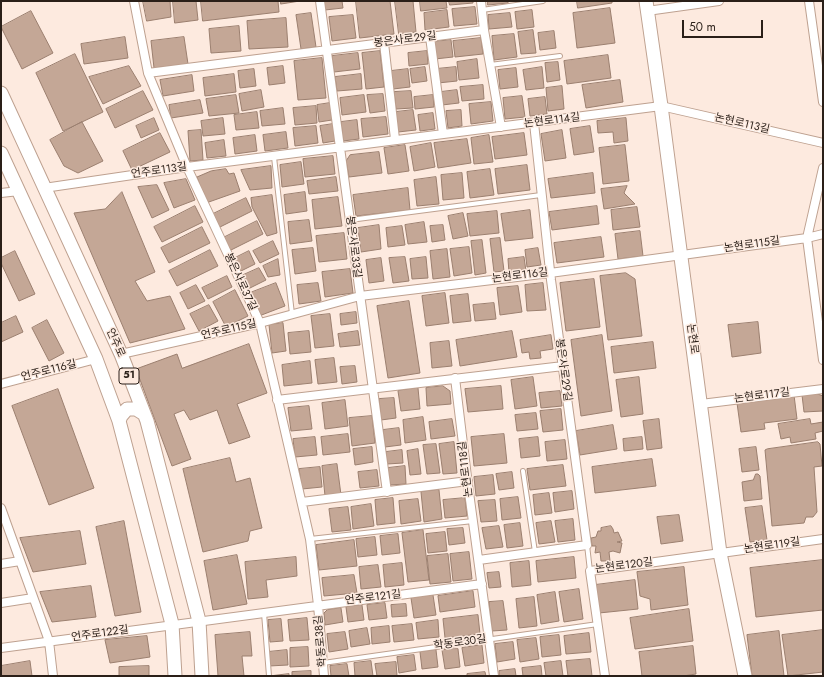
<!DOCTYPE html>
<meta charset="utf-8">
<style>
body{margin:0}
#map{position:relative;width:824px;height:677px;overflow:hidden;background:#fdeadf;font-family:Jost,sans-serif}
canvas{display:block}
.frame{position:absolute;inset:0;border:2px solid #2a1f18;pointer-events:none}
.scale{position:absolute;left:682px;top:20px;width:81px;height:18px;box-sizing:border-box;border:2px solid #2a1f18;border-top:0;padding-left:5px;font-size:12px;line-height:14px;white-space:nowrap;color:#2a1f18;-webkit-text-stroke:3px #fdeadf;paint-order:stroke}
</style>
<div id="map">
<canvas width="824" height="677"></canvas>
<div class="frame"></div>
<div class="scale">50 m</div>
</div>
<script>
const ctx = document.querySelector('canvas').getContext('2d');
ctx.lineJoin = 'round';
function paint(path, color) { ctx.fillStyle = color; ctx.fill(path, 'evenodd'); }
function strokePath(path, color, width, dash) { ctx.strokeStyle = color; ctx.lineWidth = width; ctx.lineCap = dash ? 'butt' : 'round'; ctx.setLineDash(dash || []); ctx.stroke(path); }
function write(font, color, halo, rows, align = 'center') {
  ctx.font = font + ' Jost,"Noto Sans KR",sans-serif'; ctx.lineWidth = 3; ctx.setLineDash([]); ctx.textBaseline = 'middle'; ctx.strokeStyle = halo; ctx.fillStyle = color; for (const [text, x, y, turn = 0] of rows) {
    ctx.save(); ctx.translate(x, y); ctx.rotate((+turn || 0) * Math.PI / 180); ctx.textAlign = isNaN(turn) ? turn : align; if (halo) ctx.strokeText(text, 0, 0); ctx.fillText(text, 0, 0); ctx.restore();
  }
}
const building = new Path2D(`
 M143 1H170L171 17 147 21Z
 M173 1H196L198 20 175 23Z
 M201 1H278L279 12 203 21Z
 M281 1H300L281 4Z
 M324 1H342L343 8 325 10Z
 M356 1H390L394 34 360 38Z
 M395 1H413L416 32 399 34Z
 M420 1H446L447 8 421 11Z
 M449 1H473V3L450 5Z
 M488 1H508V3L488 5Z
 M577 1H612V3L578 8Z
 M475 7 477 24 454 26 452 9Z
 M610 8 615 43 577 48 573 13Z
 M447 10 449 27 425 30 424 13Z
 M532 10 534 27 517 29 515 12Z
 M31 11 53 53 22 69 1 27Z
 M311 13 316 47 301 49 296 15Z
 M510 13 512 27 489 29 488 15Z
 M353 15 356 38 332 41 329 17Z
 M286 18 288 47 249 49 247 21Z
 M239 26 241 51 211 53 209 29Z
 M533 30 536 53 521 54 518 32Z
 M554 31 556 48 540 50 538 33Z
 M514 34 517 57 494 60 492 36Z
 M125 37 128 58 84 64 81 44Z
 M184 37 188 64 154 68 151 41Z
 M481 38 483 54 455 57 453 41Z
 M451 40 453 57 435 59 433 42Z
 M380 51 384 87 366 89 362 53Z
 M427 51 428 64 409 66 408 53Z
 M358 53 360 69 334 72 332 56Z
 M75 54 103 112 63 131 36 73Z
 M608 55 611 78 567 84 564 61Z
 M322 58 326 98 298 100 294 61Z
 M477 59 479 78 459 80 457 62Z
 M558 62 560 80 547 82 545 63Z
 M129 66 141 86 103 104 89 77Z
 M283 66 285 83 269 85 267 68Z
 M425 67 427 81 412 83 410 69Z
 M456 67 457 81 438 83 436 69Z
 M542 67 544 88 526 90 523 70Z
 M516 68 518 87 500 89 498 70Z
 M254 69 256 86 240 88 238 71Z
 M408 69 410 87 393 89 391 71Z
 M234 74 236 92 205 96 203 78Z
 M361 74 362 89 337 91 335 77Z
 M192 75 194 91 163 96 160 80Z
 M620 80 623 102 586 108 582 85Z
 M483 85 484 99 462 101 460 87Z
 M562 86 564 109 548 111 546 88Z
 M261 90 264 107 242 111 239 94Z
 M457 90 459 103 442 105 441 92Z
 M143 91 153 110 115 128 106 109Z
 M411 91 413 108 396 109 394 92Z
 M383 94 385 111 370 113 367 95Z
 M236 95 239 113 209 116 206 99Z
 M364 95 366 112 342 115 340 98Z
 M433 95 434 107 415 109 414 97Z
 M522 96 525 117 505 119 503 98Z
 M545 97 547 114 530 116 528 99Z
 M200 100 203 113 171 118 169 105Z
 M491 102 493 121 471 124 469 104Z
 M330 103 332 120 319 122 317 105Z
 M316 106 317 123 295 125 293 108Z
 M283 108 285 124 262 126 260 111Z
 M413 110 416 130 398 132 396 112Z
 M461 110 462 126 448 128 446 111Z
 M257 112 259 128 236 130 234 115Z
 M433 113 435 129 420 131 418 115Z
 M386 117 388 134 363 137 361 119Z
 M154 118 159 130 141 138 136 126Z
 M223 118 225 134 203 136 201 121Z
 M626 118 628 141 614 143 613 132 598 133 597 121Z
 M357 120 359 139 343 141 341 122Z
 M82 122 103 161 78 173 64 166 50 140Z
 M333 124 335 141 323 143 320 126Z
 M316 126 318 143 295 146 293 128Z
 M590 126 594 152 574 155 570 129Z
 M201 130 203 160 190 161 188 131Z
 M562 130 566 158 545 161 541 134Z
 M286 132 288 148 265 151 263 135Z
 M160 133 170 152 132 170 123 151Z
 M524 133 527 155 495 159 492 137Z
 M255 135 257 151 235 154 233 138Z
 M489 135 493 162 474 164 471 138Z
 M467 139 471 163 438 168 434 143Z
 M224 140 226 156 207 158 205 143Z
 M431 143 435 167 414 171 410 147Z
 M405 145 409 171 388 174 384 148Z
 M625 145 629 181 603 184 599 148Z
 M379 152 382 173 349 177 346 161 350 155Z
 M333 156 335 174 305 177 303 159Z
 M301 162 304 184 282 187 280 165Z
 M527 165 530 190 498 194 495 169Z
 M271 166 272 188 250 190 241 170Z
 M226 169 229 174 234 173 240 191 206 203 197 177 211 171Z
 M490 169 494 195 470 198 467 172Z
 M462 173 464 198 443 200 441 175Z
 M593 173 595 193 551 198 548 179Z
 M336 177 338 191 309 194 307 181Z
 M436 177 439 204 417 206 414 180Z
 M186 179 195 200 174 208 164 183Z
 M157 185 169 210 152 218 138 187Z
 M627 186 624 193 635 204 604 209 601 189Z
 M408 188 410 210 356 216 353 195Z
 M122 192 155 272 135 281 147 301 170 296 185 329 130 343 74 213 105 209Z
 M305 192 307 211 286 214 284 195Z
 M272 195 277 233 267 236 252 207 251 198Z
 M338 197 342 226 315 229 312 200Z
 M246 198 252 211 218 228 211 215Z
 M195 206 203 222 162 242 154 227Z
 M597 206 599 224 552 230 549 212Z
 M637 207 640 227 613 230 611 210Z
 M530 210 533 238 505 241 501 214Z
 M497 211 499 233 470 236 467 214Z
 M463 213 468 236 453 239 448 216Z
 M309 220 312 241 290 244 288 222Z
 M257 221 263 234 229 251 223 238Z
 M424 222 427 242 408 244 405 225Z
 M379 225 381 249 361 252 358 228Z
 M443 225 445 240 432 242 430 226Z
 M402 226 405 245 388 247 386 228Z
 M202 227 210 243 169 263 161 248Z
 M640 231 643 256 618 259 615 234Z
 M344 233 347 259 319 262 316 236Z
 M601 237 604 257 557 263 554 243Z
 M500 238 504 271 494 272 490 239Z
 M482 240 486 273 475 275 471 241Z
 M273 241 279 254 260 263 253 251Z
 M469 247 472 273 454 276 450 249Z
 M313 248 316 271 295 274 292 250Z
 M538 248 541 265 527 267 525 250Z
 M447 249 450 277 433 279 430 251Z
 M210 250 218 266 177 286 169 271Z
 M15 251 35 294 19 301 1 263V258Z
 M249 251 255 264 239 272 233 259Z
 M405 257 409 281 393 283 389 258Z
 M426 257 428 278 412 279 410 259Z
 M524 257 526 271 509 273 508 259Z
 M381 258 384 281 369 283 366 260Z
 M278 259 280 275 268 277 263 266Z
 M259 268 266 280 246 290 239 277Z
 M350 269 353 293 325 297 322 272Z
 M626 273 635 279 642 336 608 340 600 276Z
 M227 276 232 287 208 299 202 288Z
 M594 279 600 327 566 331 560 283Z
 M276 283 285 306 259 316 250 293Z
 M318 283 321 301 299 304 297 285Z
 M543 283 546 310 527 311 525 285Z
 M196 285 205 301 188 309 180 293Z
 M518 286 522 312 500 315 497 288Z
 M235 290 248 316 226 327 213 302Z
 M445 293 449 323 426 326 422 296Z
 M468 294 471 321 453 323 450 296Z
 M409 301 420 373 388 378 377 306Z
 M494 303 496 319 475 321 473 305Z
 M209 305 218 321 199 331 190 314Z
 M356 312 357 323 341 325 340 314Z
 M330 314 334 346 315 348 311 316Z
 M16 316 23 332 1 342V323Z
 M47 320 64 353 49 361 32 328Z
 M758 322 761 353 732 357 728 325Z
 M283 323 286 351 272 353 269 325Z
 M309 331 311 352 290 354 288 333Z
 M358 331 360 345 340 347 338 334Z
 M512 331 517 357 460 366 456 340Z
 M551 335 553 349 540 351 541 358 530 359 529 352 522 353 520 340Z
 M602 335 612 411 581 416 571 340Z
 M449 341 452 366 432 368 430 343Z
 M653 342 656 368 614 373 611 347Z
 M249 344 267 393 237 404 250 437 229 444 217 410 190 420 184 410 174 414 191 459 172 466 136 369 177 354 182 368Z
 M334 358 337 382 318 384 315 360Z
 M310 361 312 383 284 386 282 365Z
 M355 366 357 382 342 384 340 367Z
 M533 377 537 406 515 409 511 380Z
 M639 377 643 414 621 417 616 380Z
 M443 386 450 391 451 404 427 406 426 388Z
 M501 386 503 409 468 412 465 389Z
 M418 388 420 409 401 411 398 391Z
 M58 389 94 488 49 505 12 406Z
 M560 391 562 406 541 408 539 393Z
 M815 393 823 396V411L804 412 802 395Z
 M794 395 797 419 764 423 765 429 741 432 737 403Z
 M394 398 396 418 381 420 379 399Z
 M345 400 348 426 325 429 322 403Z
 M309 406 312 429 291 431 288 408Z
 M561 409 563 430 543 432 540 411Z
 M536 413 538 429 517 431 515 415Z
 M372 416 375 443 352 446 349 418Z
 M423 417 426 440 405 443 403 420Z
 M452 419 455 436 431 439 429 422Z
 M659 419 662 448 647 450 643 421Z
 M810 419 811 424 823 422V431L815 433 816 439 791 443 790 437 781 439 778 424Z
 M613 425 617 449 580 455 576 431Z
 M399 428 401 445 385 447 383 430Z
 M348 434 350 452 323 455 321 437Z
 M504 434 507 463 474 466 471 437Z
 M315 437 317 455 295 457 293 439Z
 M538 437 540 456 521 458 519 439Z
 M642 437 643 449 624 451 623 439Z
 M565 440 567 459 547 461 545 442Z
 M454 442 457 473 443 474 439 444Z
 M818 442 820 444 822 466 814 467 817 512 813 517H806L804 523 772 526 765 450 767 449Z
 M436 444 440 473 427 474 423 445Z
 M372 447 373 462 355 465 353 449Z
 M756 447 759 470 742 472 739 449Z
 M418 449 421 474 410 475 407 451Z
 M402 450 403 463 387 464 386 452Z
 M230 458 236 482 250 478 262 528 250 531 248 541 203 552 183 469Z
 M652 459 656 486 595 493 592 467Z
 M337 464 341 495 325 496 322 466Z
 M563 465 566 486 530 490 527 469Z
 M405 466 406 484 390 485 388 468Z
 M320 467 322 487 302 489 299 469Z
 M377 470 379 486 360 488 358 472Z
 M512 472 514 488 499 490 496 474Z
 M756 474H758L760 476 762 499 744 501 742 482 753 480Z
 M493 475 495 494 476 496 474 477Z
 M439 490 442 519 424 522 421 492Z
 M572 491 574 509 555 512 553 493Z
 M549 493 552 513 535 515 533 495Z
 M518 497 521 518 502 520 500 499Z
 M393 498 395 523 377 525 375 500Z
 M465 498 467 516 445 518 443 500Z
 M418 499 421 521 401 524 399 501Z
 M495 500 497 521 481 522 478 501Z
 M371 504 374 526 353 529 351 507Z
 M762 506 767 540 750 542 745 508Z
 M348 507 351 530 332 532 329 509Z
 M679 515 683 541 661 544 657 517Z
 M573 519 575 540 558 542 555 521Z
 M124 521 141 612 115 616 96 527Z
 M551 521 555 542 539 544 536 523Z
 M520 523 523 546 507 548 504 525Z
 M499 526 503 547 486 549 482 528Z
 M611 526 613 529 614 533 618 532 622 541 617 542 622 543 620 553 613 551 609 552 610 561H601L600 552 595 553 596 546H592L591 538 596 537 598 531H601V528Z
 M463 528 465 543 449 545 447 529Z
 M423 530 429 580 408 582 402 533Z
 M80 531 86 564 33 572 20 538Z
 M445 532 447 551 428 553 426 534Z
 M398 534 400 553 382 555 380 536Z
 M375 537 377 555 358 557 356 539Z
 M354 540 357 566 319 570 316 545Z
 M469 552 472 579 453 581 450 554Z
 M448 554 451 582 430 584 427 556Z
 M237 555 247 604 213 610 204 561Z
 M296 557 297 576 266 580 268 597 248 599 245 562Z
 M574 557 576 578 538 582 536 561Z
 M823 560V610L756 617 750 568Z
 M529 561 531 585 512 587 510 563Z
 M402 563 404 585 385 587 383 565Z
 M378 565 381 587 361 589 359 567Z
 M684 567 688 605 651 610 650 599 640 596 637 572Z
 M499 572 501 587 489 588 487 573Z
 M354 575 357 593 324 596 322 578Z
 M635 580 638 609 599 613 595 585Z
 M91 586 96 617 52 622 40 592Z
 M579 589 583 619 564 622 559 592Z
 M473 591 475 607 440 612 438 596Z
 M555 592 559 621 541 624 537 595Z
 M433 595 436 615 414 618 411 598Z
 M534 597 537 626 519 628 516 599Z
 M503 601 507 630 492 631 489 602Z
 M385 603 387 618 369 620 367 605Z
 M406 604 407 616 392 617 391 605Z
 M362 605 364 620 348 622 346 607Z
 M341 608 343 622 325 625 324 613 327 610Z
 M689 609 693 641 635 649 630 618Z
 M478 615 480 634 445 638 443 619Z
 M307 618 309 640 290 641 288 620Z
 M281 619 283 641 270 642 268 620Z
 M438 620 439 637 418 639 416 623Z
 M412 624 414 640 394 642 392 626Z
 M389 626 390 642 372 644 371 628Z
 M367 628 370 644 351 647 349 631Z
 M823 630V672L788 676 782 635Z
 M779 631 784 676H752L747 635Z
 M250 632 252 656H242L244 676H218L215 635Z
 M345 632 348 649 329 652 327 634Z
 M589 633 591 652 566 654 564 636Z
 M559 635 561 655 542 657 540 637Z
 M147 636 150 657 110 663 105 640Z
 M536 638 539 659 520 662 517 640Z
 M513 642 515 659 497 662 495 644Z
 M482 645 484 663 465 666 462 648Z
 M693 646 696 674 683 676H642L639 652Z
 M308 647 309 666 290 667V648Z
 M458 649 460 667 445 669 442 650Z
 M287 650 288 665 269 666 268 652Z
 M436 650 438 667 422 669 420 652Z
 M414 655 416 670 399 673 397 657Z
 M590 659 592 676H568L566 661Z
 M30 661 32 676H1V666Z
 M371 661 373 676H355L354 663Z
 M561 661 563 676H546L544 663Z
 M396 662 397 676H377L375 664Z
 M347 664 349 676H331L330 666Z
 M149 666V676H119V667Z
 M541 666 542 676H523L522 668Z
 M515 669 516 676H499V671Z
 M311 671V676H292V672Z
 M485 672 486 676H467V674Z
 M289 674V676H270Z`);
paint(building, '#c4a796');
strokePath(building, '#9b7f6f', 1);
const lane = new Path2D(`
 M482 10 543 1
 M490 65 560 56
 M274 157 292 314
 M350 220 541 195
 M523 471 535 552
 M310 539 473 521
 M587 545 590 571
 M264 613 269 676
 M323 663 598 624`);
const street = new Path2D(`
 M134 1 148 73 187 167 260 323 310 539 318 605 324 676
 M320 1 387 492
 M481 1 484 30 501 127
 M809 1 823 102
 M647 11 719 1
 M430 37 443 134
 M384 43 395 139
 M148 73 484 30
 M823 168 807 238 823 360
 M44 188 187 167 661 106 823 143
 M1 193 19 191
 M121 354 260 323 360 296 550 273 807 238 823 234
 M455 378 468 485 494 676
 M1 384 96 359
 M277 400 563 366
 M701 404 823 389
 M302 502 468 481
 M1 508 49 641 53 676
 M479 560 587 545 551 280 534 123
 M1 564 20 561
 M1 603 33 598
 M1 648 482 584
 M605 676 590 571 823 539`);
const primary = new Path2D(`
 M646 1 661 106 720 553 745 676
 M1 93 121 354 147 421 199 621 202 676
 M1 153 96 359 119 421 172 624 175 676
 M119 421 121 416 127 409H136L144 414`);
strokePath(lane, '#bea190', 6);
strokePath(street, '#bea190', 10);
strokePath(primary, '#bea190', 15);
strokePath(lane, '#fff', 4);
strokePath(street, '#fff', 8);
strokePath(primary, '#fff', 13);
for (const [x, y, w] of [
 [129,376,20]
]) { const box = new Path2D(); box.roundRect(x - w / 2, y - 8, w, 16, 3); ctx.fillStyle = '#fdeadf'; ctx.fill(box); strokePath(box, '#2a1f18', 1); }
write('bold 10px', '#2a1f18', null, [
 ["51",129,376]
]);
write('11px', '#2a1f18', '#fdeadf', [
 ["봉은사로29길",405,40,-7],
 ["논현로114길",552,121,-7],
 ["논현로113길",742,124,13],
 ["언주로113길",159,171,-8],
 ["논현로115길",752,245,-8],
 ["봉은사로33길",353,247,83],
 ["논현로116길",520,276,-7],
 ["봉은사로37길",240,282,65],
 ["언주로115길",229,330,-13],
 ["논현로",692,339,82],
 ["언주로",115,343,66],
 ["봉은사로29길",563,370,82],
 ["언주로116길",49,371,-14],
 ["논현로117길",762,396,-7],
 ["논현로118길",466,469,-97],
 ["논현로119길",772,546,-8],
 ["논현로120길",624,566,-7],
 ["언주로121길",373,598,-7],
 ["언주로122길",100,634,-8],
 ["학동로38길",321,641,-95],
 ["학동로30길",460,643,-8]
]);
</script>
